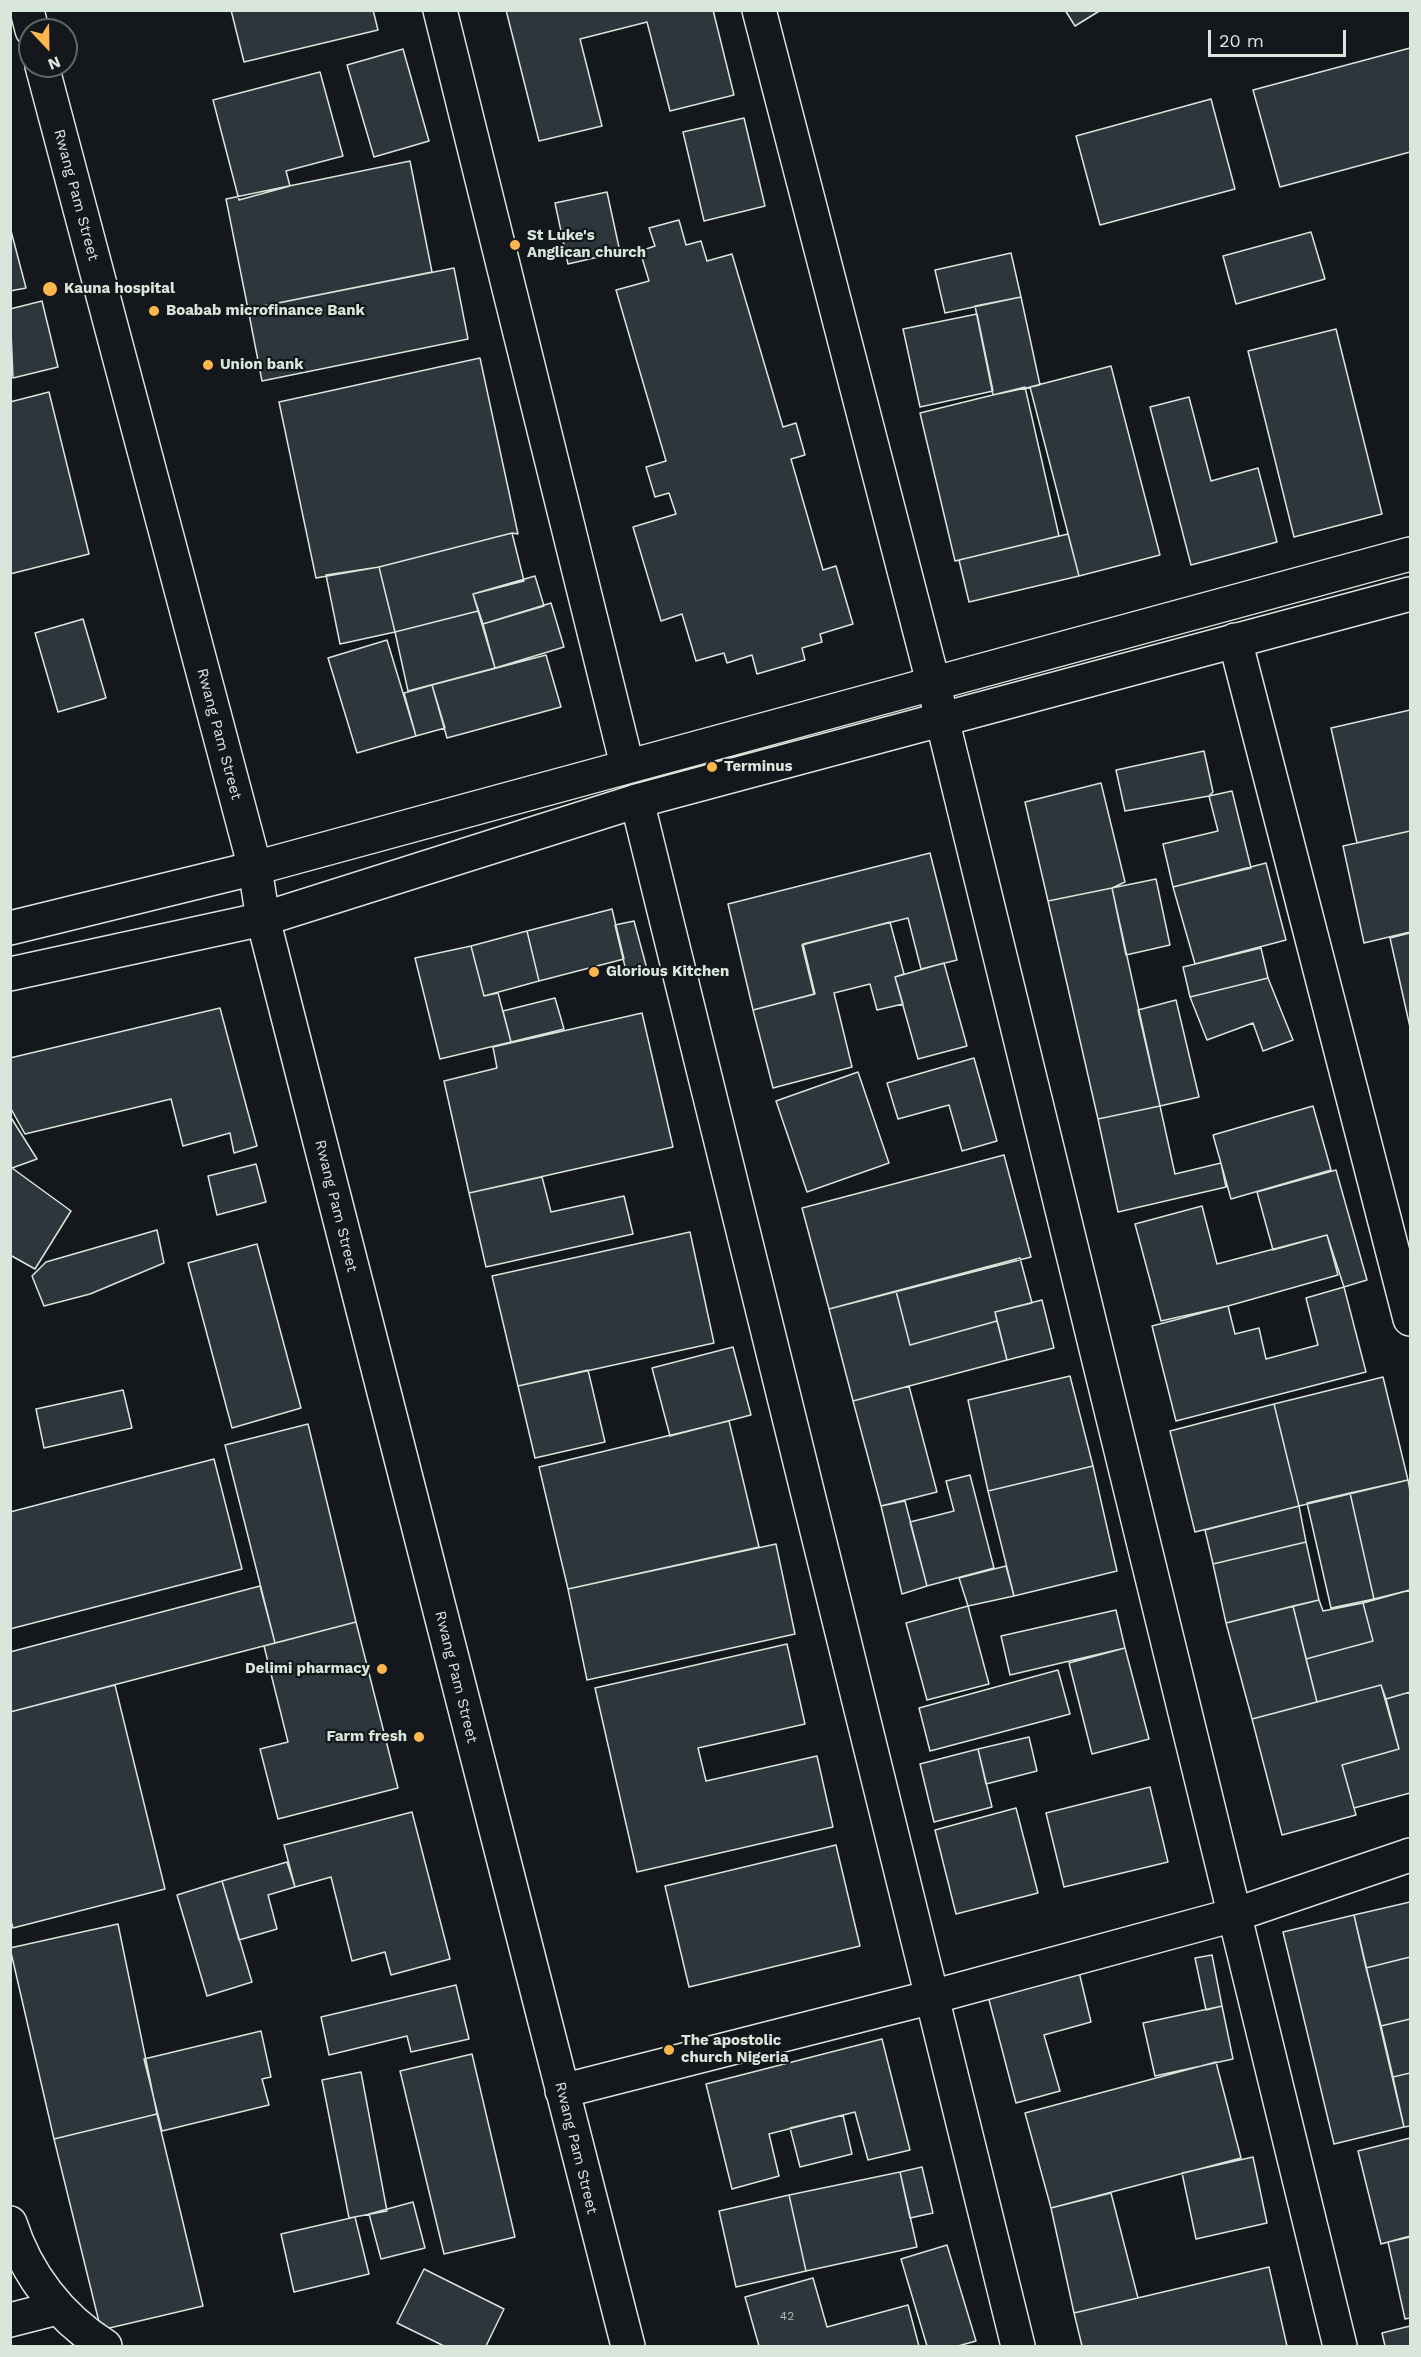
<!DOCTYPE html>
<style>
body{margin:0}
#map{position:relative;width:1421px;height:2357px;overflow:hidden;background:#14181c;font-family:"Work Sans",sans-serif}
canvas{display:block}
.frame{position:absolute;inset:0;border:12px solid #d8e6dc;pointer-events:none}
.north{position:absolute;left:18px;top:18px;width:60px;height:60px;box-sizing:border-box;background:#14181c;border:2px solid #626a69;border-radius:50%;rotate:158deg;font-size:16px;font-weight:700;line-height:24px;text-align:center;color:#d8e6dc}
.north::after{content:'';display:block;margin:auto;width:21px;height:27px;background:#ffb74d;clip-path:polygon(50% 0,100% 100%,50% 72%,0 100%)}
.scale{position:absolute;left:1208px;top:30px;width:138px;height:27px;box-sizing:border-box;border:3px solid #d8e6dc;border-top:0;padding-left:8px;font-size:18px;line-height:21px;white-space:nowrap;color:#d8e6dc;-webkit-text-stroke:4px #14181c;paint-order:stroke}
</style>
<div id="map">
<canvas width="1421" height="2357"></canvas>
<div class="frame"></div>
<div class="north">N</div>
<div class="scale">20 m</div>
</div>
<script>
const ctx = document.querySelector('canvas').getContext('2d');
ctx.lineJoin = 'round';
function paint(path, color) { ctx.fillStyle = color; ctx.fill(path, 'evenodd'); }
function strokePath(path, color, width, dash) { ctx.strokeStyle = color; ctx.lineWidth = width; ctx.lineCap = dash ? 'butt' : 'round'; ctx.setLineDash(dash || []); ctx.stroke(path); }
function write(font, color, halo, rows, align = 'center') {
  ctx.font = font + ' "Work Sans",sans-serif'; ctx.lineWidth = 4.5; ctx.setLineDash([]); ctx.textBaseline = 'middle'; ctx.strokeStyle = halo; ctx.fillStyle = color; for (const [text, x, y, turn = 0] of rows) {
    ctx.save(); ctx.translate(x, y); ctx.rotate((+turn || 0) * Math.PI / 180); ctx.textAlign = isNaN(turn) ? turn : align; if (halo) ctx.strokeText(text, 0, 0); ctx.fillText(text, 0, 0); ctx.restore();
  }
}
const building = new Path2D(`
 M231 10H373L378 30 244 62Z
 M506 10H713L734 95 670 111 647 22 580 39 602 126 539 141Z
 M1065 10H1101L1075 26Z
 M1410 48V152L1280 187 1253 90Z
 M403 49 429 141 374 157 347 65Z
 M320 72 343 156 286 171 290 186 239 200 213 100Z
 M1211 99 1235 189 1100 225 1076 136Z
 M744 118 765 206 704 221 683 132Z
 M410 161 432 272 248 309 226 199Z
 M607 192 620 252 568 264 555 203Z
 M679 220 686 245 701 241 707 261 732 254 783 427 796 423 805 455 791 459 823 570 836 566 853 624 820 634 822 642 802 648 805 660 757 674 752 655 727 663 724 653 696 661 682 614 661 621 633 527 676 514 669 493 655 497 646 467 666 461 616 290 649 281 640 251 655 246 649 228Z
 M10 227 26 288 10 291Z
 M1311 232 1325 279 1236 304 1223 256Z
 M1011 253 1021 297 945 313 935 270Z
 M454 268 468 339 262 381 248 309Z
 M1021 297 1040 385 993 395 975 306Z
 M42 301 58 367 13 378 10 309Z
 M977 314 993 391 920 407 903 329Z
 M1336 329 1382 514 1294 537 1248 351Z
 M480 358 518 534 512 533 379 567 316 578 279 402Z
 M1111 366 1160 555 1079 576 1030 387Z
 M1025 387 1059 536 955 561 920 413Z
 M49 392 89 554 10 574V402Z
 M1189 397 1211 481 1258 468 1277 542 1191 565 1150 407Z
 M512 533 524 581 473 594 478 611 395 632 379 567Z
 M1068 534 1079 576 969 602 959 560Z
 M379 567 395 632 340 644 326 575Z
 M535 576 544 606 483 624 473 594Z
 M551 603 564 647 495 668 483 624Z
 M478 611 495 668 408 691 395 632Z
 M83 619 106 698 58 712 35 633Z
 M387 640 416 736 357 753 328 658Z
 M546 655 561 707 447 738 432 685Z
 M432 685 445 728 416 736 404 693Z
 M1410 710V831L1357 843 1331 728Z
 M1204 751 1213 792 1209 796 1125 811 1116 770Z
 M1101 783 1125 882 1112 888 1048 901 1025 802Z
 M1232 791 1251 868 1173 887 1163 844 1218 831 1209 796Z
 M1410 831V932L1364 943 1343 846Z
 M930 853 957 960 921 969 908 918 803 944 815 994 753 1010 728 904Z
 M1266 863 1286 940 1195 964 1173 887Z
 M1156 879 1170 945 1126 955 1112 888Z
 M1112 888 1160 1106 1098 1119 1048 901Z
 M612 909 624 959 539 981 527 931Z
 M634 921 647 969 627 975 615 925Z
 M890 922 904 974 895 977 903 1004 877 1010 870 984 834 993 852 1067 773 1088 753 1010 814 994 802 945Z
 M527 931 539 981 484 996 471 946Z
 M1410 933V1027L1390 938Z
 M471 946 484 996 498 993 511 1042 440 1059 415 958Z
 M1261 948 1268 978 1190 997 1183 967Z
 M944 963 967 1046 918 1059 895 977Z
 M1268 978 1293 1040 1263 1051 1253 1023 1207 1040 1190 997Z
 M555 998 564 1029 511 1042 503 1011Z
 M1176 1000 1199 1097 1160 1106 1138 1010Z
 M220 1008 257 1146 234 1153 230 1133 183 1146 171 1099 25 1134 10 1107V1058Z
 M642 1013 673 1147 469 1193 444 1081 497 1068 493 1047Z
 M974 1058 997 1141 962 1151 949 1105 898 1119 887 1083Z
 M858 1072 889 1163 807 1192 776 1101Z
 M1160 1106 1175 1174 1221 1163 1226 1187 1118 1212 1098 1119Z
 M1313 1106 1331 1170 1231 1199 1213 1135Z
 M10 1116 37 1159 12 1168 71 1211 35 1269 10 1255Z
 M1004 1155 1031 1257 829 1309 802 1208Z
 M256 1164 266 1202 217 1215 208 1176Z
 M1336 1170 1367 1280 1344 1287 1327 1235 1273 1250 1257 1192Z
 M542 1177 551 1212 624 1196 633 1234 486 1267 469 1193Z
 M1202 1206 1217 1264 1327 1235 1338 1275 1228 1306 1161 1321 1135 1224Z
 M157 1230 164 1263 90 1294 44 1306 32 1276 46 1262Z
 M690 1232 714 1343 518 1386 492 1276Z
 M257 1244 301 1408 232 1428 188 1263Z
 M1020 1258 1032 1303 995 1312 997 1321 910 1345 896 1291Z
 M1344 1287 1366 1372 1176 1421 1152 1326 1228 1306 1235 1334 1259 1328 1266 1359 1318 1345 1306 1298Z
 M896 1291 910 1345 997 1321 1007 1360 853 1401 829 1309Z
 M1042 1300 1054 1348 1007 1360 995 1312Z
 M733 1347 751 1415 670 1436 652 1368Z
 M588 1370 605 1442 535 1458 518 1386Z
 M1070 1376 1093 1466 988 1491 968 1400Z
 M1383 1377 1408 1480 1299 1506 1274 1404Z
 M909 1386 937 1492 881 1506 853 1401Z
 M123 1390 132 1428 44 1448 36 1409Z
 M1274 1404 1299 1506 1195 1532 1170 1431Z
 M729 1421 759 1547 568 1589 539 1467Z
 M308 1424 356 1622 275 1643 225 1445Z
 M214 1459 242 1569 10 1629V1512Z
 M1093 1466 1117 1571 1014 1596 988 1491Z
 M970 1475 994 1568 927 1586 910 1522 954 1511 946 1481Z
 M1408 1480 1410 1491V1590L1374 1599 1350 1493Z
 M1350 1493 1374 1599 1331 1608 1307 1503Z
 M905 1501 927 1586 902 1594 881 1506Z
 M1299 1506 1306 1542 1213 1564 1205 1530Z
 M1306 1542 1319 1600 1226 1623 1213 1564Z
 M776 1544 795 1634 587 1680 568 1589Z
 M1006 1566 1014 1596 968 1606 959 1578Z
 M260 1586 275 1643 10 1712V1652Z
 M1410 1590V1692L1386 1699 1381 1685 1317 1702 1306 1659 1373 1641 1363 1603Z
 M1319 1600 1323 1611 1363 1603 1373 1641 1306 1659 1293 1606Z
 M968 1606 989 1684 927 1700 906 1623Z
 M1293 1606 1317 1702 1252 1719 1226 1623Z
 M1116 1610 1125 1648 1010 1675 1001 1636Z
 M356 1622 398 1788 278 1819 260 1749 288 1742 264 1646Z
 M787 1644 805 1724 698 1748 706 1781 817 1756 833 1827 637 1872 595 1688Z
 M1125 1648 1149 1739 1092 1754 1069 1663Z
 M1058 1670 1070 1714 930 1751 919 1708Z
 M115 1685 165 1889 13 1928 10 1917V1712Z
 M1381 1685 1399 1749 1342 1765 1356 1815 1282 1835 1252 1719Z
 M1410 1692V1793L1354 1808 1342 1765 1399 1749 1386 1699Z
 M1029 1737 1037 1771 986 1784 978 1749Z
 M978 1749 992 1807 934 1822 920 1764Z
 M1150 1787 1168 1862 1064 1887 1046 1813Z
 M1016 1808 1038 1893 956 1914 935 1830Z
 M412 1812 450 1959 391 1975 385 1952 352 1961 331 1877 295 1887 284 1845Z
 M836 1845 860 1946 689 1987 665 1886Z
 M287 1862 295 1887 268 1895 277 1929 239 1940 222 1881Z
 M222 1881 252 1982 207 1996 177 1895Z
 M1410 1902V1957L1366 1968 1354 1915Z
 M1354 1915 1404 2127 1334 2144 1283 1932Z
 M118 1924 157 2114 54 2139 10 1948Z
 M1212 1955 1222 2006 1206 2010 1195 1958Z
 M1410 1957V2019L1381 2026 1366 1968Z
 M1079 1972 1091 2022 1044 2035 1060 2091 1016 2103 988 1996Z
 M456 1985 469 2039 411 2052 407 2036 329 2055 321 2017Z
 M1222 2006 1233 2059 1155 2076 1143 2023Z
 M1410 2019V2073L1393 2077 1381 2026Z
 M261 2031 271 2077 262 2079 269 2105 162 2131 144 2059Z
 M882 2039 910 2150 868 2160 855 2112 769 2134 779 2176 732 2189 706 2084Z
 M472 2054 515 2237 444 2254 400 2071Z
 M1216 2062 1241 2158 1051 2208 1025 2113Z
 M361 2072 387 2211 349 2218 322 2080Z
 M1410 2073V2126L1404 2127 1393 2077Z
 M157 2114 203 2306 101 2330 54 2139Z
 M843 2115 852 2154 800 2167 790 2128Z
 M1410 2138V2236L1381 2244 1358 2151Z
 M1253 2157 1267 2223 1196 2239 1182 2173Z
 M922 2167 933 2213 910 2218 900 2172Z
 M900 2172 917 2247 806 2271 789 2195Z
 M1111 2193 1138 2298 1074 2313 1051 2208Z
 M789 2195 806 2271 736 2287 719 2211Z
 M413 2202 425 2248 381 2259 369 2214Z
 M355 2217 369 2274 294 2292 281 2234Z
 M1410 2237V2318L1405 2319 1388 2242Z
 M947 2245 976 2341 958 2346H927L901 2259Z
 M1269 2267 1287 2346H1082L1074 2313Z
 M424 2269 504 2309 486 2346H444L397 2323Z
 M813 2278 827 2327 908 2305 919 2346H759L745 2297Z
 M1410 2326V2346H1385L1382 2333Z`);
paint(building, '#2c363c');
strokePath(building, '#d8e6dc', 1.5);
const street = new Path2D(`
 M27 10 32 30
 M440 10 627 765
 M759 10 933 682 1340 2346
 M42 66 255 868 263 919 628 2346
 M1235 640 1410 1319
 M637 801 1018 2346
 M562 2091 932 1997 1234 1915 1410 1855`);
const secondary = new Path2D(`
 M10 928 255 868 1410 554
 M10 974 263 919 637 801 1410 594
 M10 2320 57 2308`);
const primary = new Path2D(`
 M10 2223C26 2274 60 2318 105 2346`);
strokePath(street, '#d8e6dc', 36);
strokePath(secondary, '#d8e6dc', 36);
strokePath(primary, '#d8e6dc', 36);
strokePath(street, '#14181c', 33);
strokePath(secondary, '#14181c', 33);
strokePath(primary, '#14181c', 33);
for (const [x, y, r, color] of [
 [515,245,6,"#ffb74d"],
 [50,289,8,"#ffb74d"],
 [154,311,6,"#ffb74d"],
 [208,365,6,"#ffb74d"],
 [712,767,6,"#ffb74d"],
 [594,972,6,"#ffb74d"],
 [382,1669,6,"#ffb74d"],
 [419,1737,6,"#ffb74d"],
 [669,2050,6,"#ffb74d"]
]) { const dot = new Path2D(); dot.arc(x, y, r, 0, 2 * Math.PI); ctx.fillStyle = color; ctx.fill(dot); strokePath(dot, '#14181c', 2); }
write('12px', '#adbab4', null, [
 ["42",787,2316]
]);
write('15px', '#d8e6dc', '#14181c', [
 ["Rwang Pam Street",76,195,75],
 ["Rwang Pam Street",219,734,75],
 ["Rwang Pam Street",336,1206,76],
 ["Rwang Pam Street",456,1677,76],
 ["Rwang Pam Street",576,2148,76]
]);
write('bold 15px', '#d8e6dc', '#14181c', [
 ["St Luke's",527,236],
 ["Anglican church",527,253],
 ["Kauna hospital",64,289],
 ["Boabab microfinance Bank",166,311],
 ["Union bank",220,365],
 ["Terminus",724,767],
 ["Glorious Kitchen",606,972],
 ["Delimi pharmacy",370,1669,"right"],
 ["Farm fresh",407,1737,"right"],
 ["The apostolic",681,2041],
 ["church Nigeria",681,2058]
], 'left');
</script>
